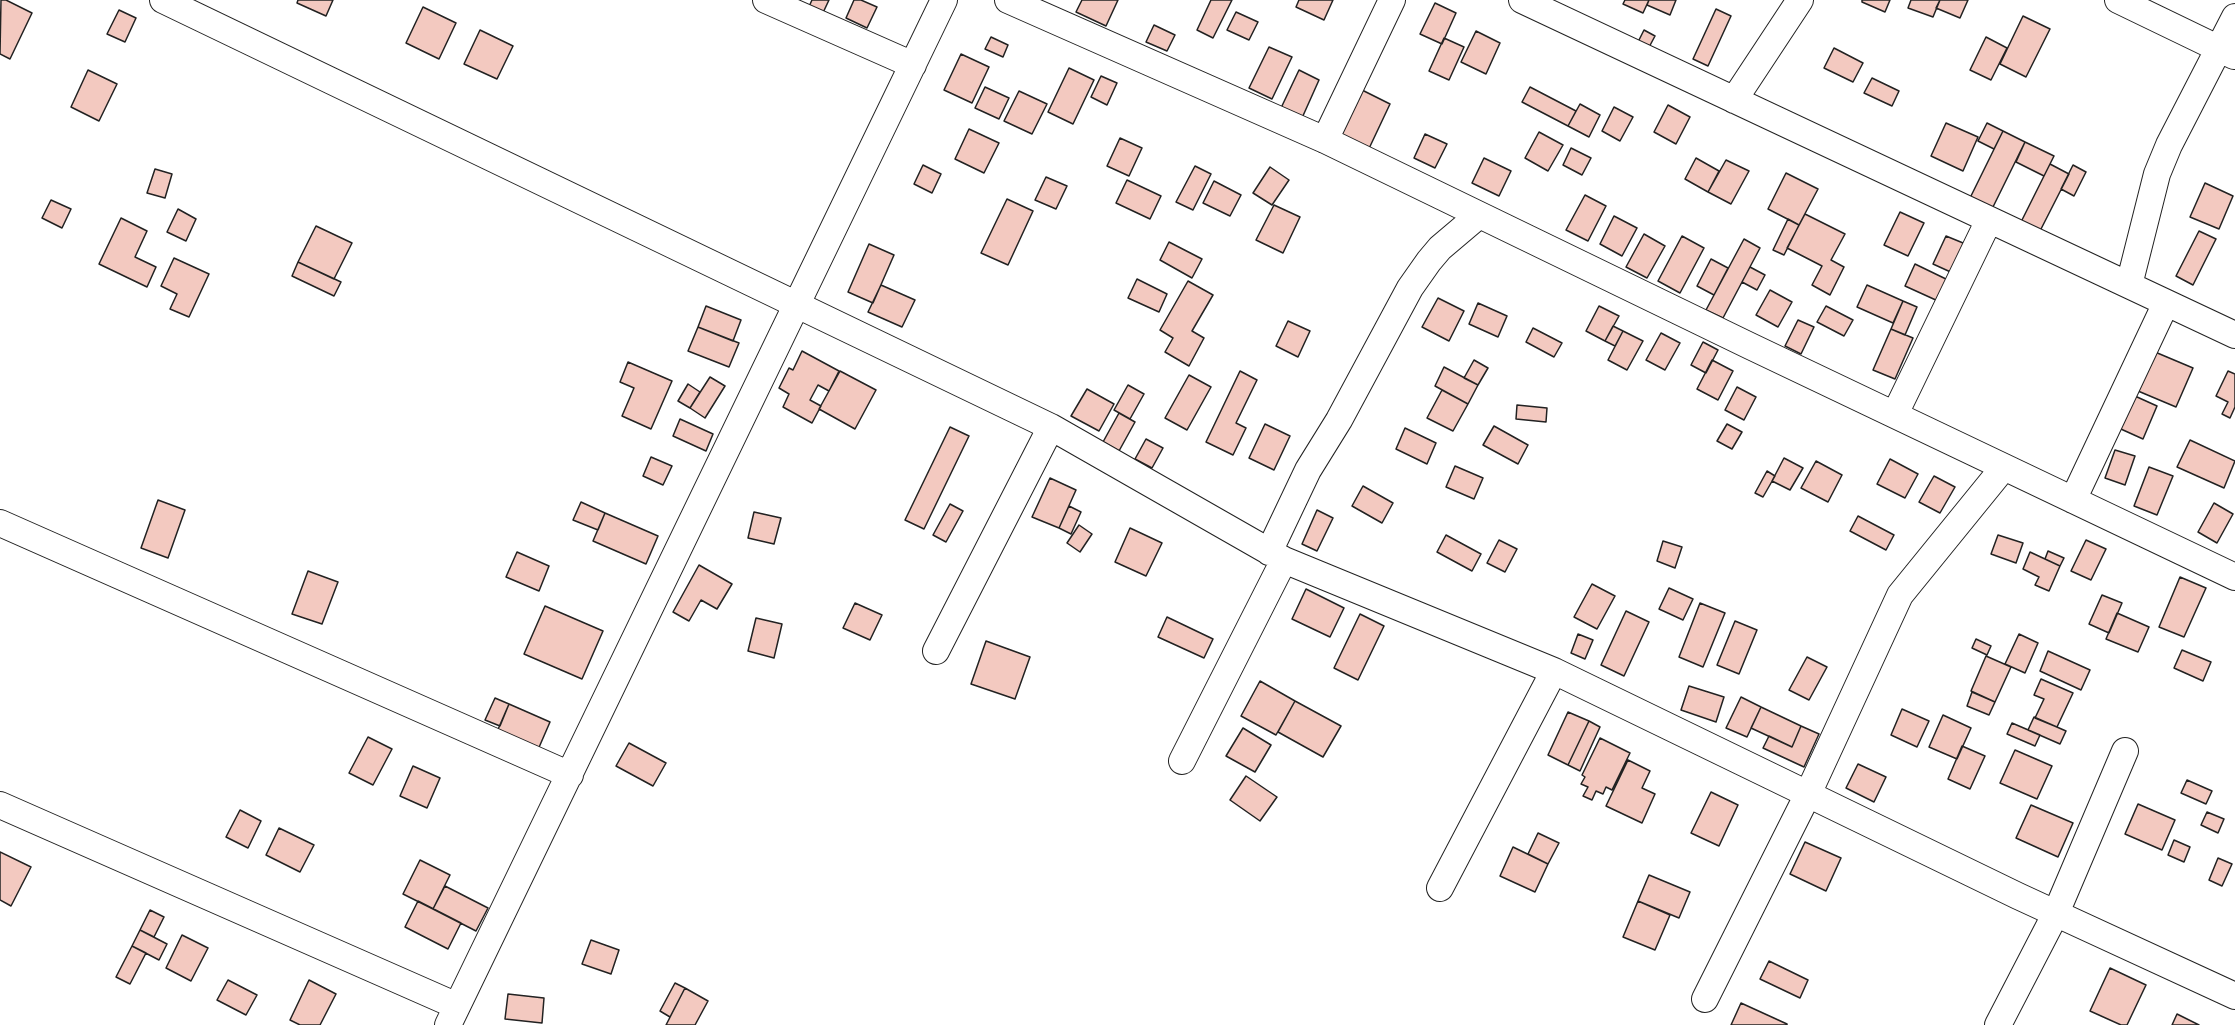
<!DOCTYPE html>
<style>
body{margin:0}
canvas{display:block;background:#fff}
</style>
<canvas width="2235" height="1025"></canvas>
<script>
const ctx = document.querySelector('canvas').getContext('2d');
ctx.lineJoin = 'round';
function paint(path, color) { ctx.fillStyle = color; ctx.fill(path, 'evenodd'); }
function strokePath(path, color, width, dash) { ctx.strokeStyle = color; ctx.lineWidth = width; ctx.lineCap = dash ? 'butt' : 'round'; ctx.setLineDash(dash || []); ctx.stroke(path); }
const building = new Path2D(`
 M1 0H6L32 13 10 59 0 54Z
 M298 0H333L326 16 297 3Z
 M812 0H829L821 17 807 11Z
 M854 0H861L877 7 867 28 846 18Z
 M1082 0H1118L1106 26 1076 12Z
 M1211 0H1232L1213 38 1197 30Z
 M1299 0H1333L1324 20 1296 7Z
 M1625 0H1649L1643 13 1623 4Z
 M1649 0H1676L1670 15 1647 5Z
 M1862 0H1890L1885 12 1862 2Z
 M1911 0H1940L1933 17 1908 8Z
 M1940 0H1968L1960 18 1936 8Z
 M1435 3 1456 13 1442 44 1420 34Z
 M423 7 456 23 439 59 406 43Z
 M1716 9 1731 16 1708 66 1693 59Z
 M119 10 136 18 125 42 107 34Z
 M1236 12 1258 22 1249 40 1227 30Z
 M2023 16 2050 29 2026 77 2000 64Z
 M1154 25 1175 35 1167 51 1146 42Z
 M480 30 513 46 497 79 464 64Z
 M1644 30 1655 36 1647 51 1636 46Z
 M1476 31 1500 43 1486 74 1461 62Z
 M991 37 1008 45 1003 57 985 49Z
 M1986 37 2007 48 1991 80 1970 70Z
 M1444 38 1464 47 1449 80 1429 71Z
 M1269 47 1292 57 1272 99 1249 88Z
 M1834 48 1863 63 1853 82 1824 68Z
 M961 54 989 67 972 103 944 90Z
 M1069 68 1094 80 1073 124 1048 112Z
 M88 70 117 84 99 121 71 107Z
 M1299 70 1319 80 1302 118 1281 108Z
 M1101 76 1117 83 1107 105 1091 97Z
 M1872 78 1899 91 1892 106 1864 93Z
 M985 87 1009 98 999 119 975 108Z
 M1530 87 1576 111 1568 126 1522 102Z
 M1362 90 1390 104 1365 157 1337 143Z
 M1019 91 1047 104 1032 134 1004 121Z
 M1580 104 1600 115 1589 137 1568 126Z
 M1668 105 1690 117 1676 144 1654 132Z
 M1614 107 1633 117 1620 141 1602 131Z
 M1946 123 1978 137 1963 171 1931 156Z
 M1987 123 2003 131 1994 149 1978 141Z
 M969 129 999 143 984 173 955 159Z
 M2003 131 2025 142 1992 209 1970 198Z
 M1539 132 1563 145 1548 171 1525 158Z
 M1425 134 1447 144 1435 168 1414 158Z
 M1120 138 1142 148 1129 176 1107 166Z
 M2025 142 2054 156 2044 176 2016 162Z
 M1571 148 1591 158 1582 175 1563 165Z
 M1484 158 1511 171 1499 196 1472 183Z
 M1696 158 1719 171 1708 192 1685 179Z
 M1726 160 1749 171 1731 204 1708 192Z
 M2050 164 2069 174 2040 231 2021 222Z
 M923 165 941 174 932 193 914 184Z
 M2073 165 2086 172 2074 196 2061 189Z
 M1195 166 1211 174 1193 210 1176 202Z
 M1270 167 1289 180 1272 205 1253 193Z
 M155 169 172 174 165 198 147 193Z
 M1786 173 1818 189 1799 225 1768 209Z
 M1046 177 1067 186 1056 209 1035 200Z
 M1127 180 1161 196 1150 219 1116 203Z
 M1214 181 1241 195 1230 216 1203 203Z
 M2205 183 2233 196 2219 229 2190 217Z
 M1585 195 1606 206 1588 241 1566 230Z
 M1007 199 1033 211 1008 265 981 253Z
 M51 200 71 209 62 228 42 218Z
 M1274 205 1300 217 1283 253 1256 240Z
 M178 209 196 219 186 241 167 232Z
 M1900 212 1924 223 1908 256 1884 245Z
 M1805 214 1845 234 1831 260 1844 267 1830 295 1812 285 1822 266 1787 248Z
 M1614 216 1637 228 1622 256 1600 244Z
 M121 218 147 231 135 257 156 267 147 287 99 264Z
 M1788 219 1799 225 1784 255 1773 250Z
 M316 226 352 243 334 279 298 262Z
 M2199 231 2216 239 2193 285 2176 276Z
 M1644 234 1665 246 1647 278 1626 267Z
 M1682 236 1704 248 1680 293 1658 281Z
 M1946 236 1968 245 1955 274 1933 264Z
 M1744 239 1760 248 1723 318 1706 310Z
 M1169 242 1202 259 1192 278 1160 260Z
 M869 244 894 255 873 303 848 292Z
 M174 258 209 274 189 317 170 309 177 294 161 286Z
 M1711 259 1728 268 1714 295 1697 286Z
 M298 262 341 282 334 296 292 276Z
 M1915 264 1948 280 1938 301 1905 286Z
 M1750 267 1765 275 1757 290 1742 282Z
 M1137 279 1167 294 1159 312 1128 298Z
 M1188 281 1213 295 1192 331 1204 338 1189 366 1165 352 1173 338 1160 330Z
 M881 285 915 300 902 327 868 312Z
 M1867 285 1903 301 1893 323 1857 307Z
 M1770 290 1792 302 1778 327 1756 315Z
 M1438 298 1464 311 1449 341 1422 327Z
 M1903 301 1917 307 1905 335 1891 329Z
 M1478 303 1507 316 1498 337 1469 324Z
 M706 306 741 320 733 341 698 327Z
 M1599 306 1619 316 1605 341 1586 331Z
 M1826 306 1853 320 1844 336 1817 322Z
 M1798 320 1814 327 1801 354 1785 346Z
 M1288 321 1310 331 1298 357 1276 346Z
 M1613 326 1623 331 1615 346 1605 341Z
 M698 327 739 343 729 367 688 351Z
 M1533 328 1562 343 1554 357 1526 342Z
 M1891 329 1913 338 1895 379 1873 370Z
 M1623 331 1643 341 1627 370 1608 360Z
 M1661 333 1680 343 1665 370 1646 360Z
 M1703 342 1718 350 1706 373 1691 365Z
 M802 351 839 371 829 391 818 385 810 400 821 406 812 423 783 407 789 394 779 388 789 368 793 370Z
 M2155 352 2193 368 2176 407 2138 391Z
 M1474 360 1488 368 1478 385 1464 378Z
 M1712 360 1733 371 1718 400 1697 389Z
 M628 362 672 381 651 429 622 416 634 388 620 382Z
 M1444 367 1478 385 1468 404 1435 386Z
 M840 371 876 390 855 429 819 409Z
 M1240 371 1257 380 1236 423 1246 428 1233 455 1206 442Z
 M2228 371 2235 374V407L2230 418 2222 414 2228 402 2216 396Z
 M1189 375 1211 387 1187 430 1165 418Z
 M710 377 725 386 705 418 690 408Z
 M688 384 700 392 690 408 678 401Z
 M1128 385 1144 394 1130 419 1114 410Z
 M1737 387 1756 397 1744 420 1725 410Z
 M1087 389 1114 404 1099 431 1071 416Z
 M1442 390 1468 404 1453 431 1427 418Z
 M2126 392 2157 406 2143 439 2112 425Z
 M1517 405 1547 408 1546 422 1516 419Z
 M1119 413 1135 422 1119 451 1103 442Z
 M680 419 713 434 706 451 673 436Z
 M1265 424 1290 436 1274 470 1249 458Z
 M1727 424 1742 432 1732 449 1717 441Z
 M1494 426 1528 445 1518 464 1483 445Z
 M950 427 969 436 924 529 905 520Z
 M1405 428 1436 443 1427 464 1396 449Z
 M1146 439 1163 448 1152 468 1135 459Z
 M2190 440 2235 461 2224 488 2177 467Z
 M2115 450 2135 456 2125 485 2105 478Z
 M651 457 672 466 663 485 643 476Z
 M1784 458 1803 468 1790 490 1772 481Z
 M1890 459 1918 474 1905 498 1877 484Z
 M1816 461 1842 475 1828 502 1801 488Z
 M1455 466 1483 478 1474 499 1446 487Z
 M2149 467 2173 476 2157 515 2134 506Z
 M1767 471 1775 476 1763 497 1755 493Z
 M1934 476 1955 487 1940 513 1919 502Z
 M1050 478 1076 490 1059 528 1032 517Z
 M1363 486 1393 503 1382 523 1352 506Z
 M158 500 185 510 168 558 141 548Z
 M581 502 605 513 598 530 573 520Z
 M2214 503 2233 514 2217 543 2198 532Z
 M950 504 963 511 946 542 933 535Z
 M1069 506 1081 512 1071 534 1059 528Z
 M1317 510 1333 518 1317 551 1302 544Z
 M754 512 781 518 774 544 748 538Z
 M605 513 658 536 646 564 593 541Z
 M1858 516 1894 535 1886 550 1850 531Z
 M1079 525 1092 534 1080 552 1067 543Z
 M1130 528 1162 543 1146 576 1115 562Z
 M1446 535 1481 554 1472 571 1437 552Z
 M1998 535 2023 543 2016 563 1991 554Z
 M1499 540 1517 549 1505 572 1487 563Z
 M2086 540 2106 549 2091 580 2071 571Z
 M1663 541 1682 547 1675 568 1657 561Z
 M2048 551 2064 558 2060 566 2045 559Z
 M517 552 549 566 539 591 506 577Z
 M2030 552 2060 566 2049 591 2035 585 2039 577 2023 569Z
 M699 565 732 584 717 609 701 600 689 621 673 612Z
 M308 571 338 582 322 624 292 614Z
 M2180 577 2206 588 2184 637 2159 627Z
 M1592 584 1615 596 1597 629 1574 617Z
 M1669 588 1693 599 1683 620 1659 609Z
 M1306 589 1344 608 1330 637 1292 619Z
 M2102 595 2122 603 2109 633 2089 624Z
 M855 603 882 615 870 640 843 628Z
 M1700 603 1725 613 1703 667 1679 657Z
 M545 606 603 631 582 679 524 654Z
 M1626 611 1649 622 1624 676 1601 665Z
 M2117 613 2149 627 2138 652 2106 639Z
 M1360 614 1384 626 1358 680 1334 668Z
 M1167 617 1213 639 1204 658 1158 637Z
 M756 618 782 624 774 658 748 651Z
 M1735 621 1757 630 1739 674 1717 665Z
 M1578 634 1593 640 1585 659 1571 653Z
 M2019 634 2038 643 2025 673 2005 664Z
 M1976 639 1991 646 1987 655 1972 648Z
 M986 641 1030 657 1015 699 971 684Z
 M2182 650 2211 662 2203 681 2174 668Z
 M2048 651 2090 670 2081 690 2040 671Z
 M1986 656 2011 667 1995 702 1971 691Z
 M1807 657 1827 667 1809 700 1789 690Z
 M2041 679 2073 693 2057 727 2035 718 2044 699 2034 695Z
 M1260 681 1295 701 1276 735 1241 716Z
 M1689 686 1724 697 1716 722 1681 710Z
 M1972 692 1995 702 1989 715 1967 706Z
 M1741 697 1761 707 1747 737 1726 728Z
 M495 698 509 704 500 726 485 720Z
 M1295 701 1341 726 1323 757 1278 732Z
 M509 704 550 722 537 752 496 734Z
 M1761 707 1801 726 1792 747 1751 728Z
 M1902 709 1929 721 1917 747 1891 735Z
 M1568 712 1589 721 1568 765 1548 755Z
 M1943 715 1971 728 1957 759 1929 747Z
 M2034 717 2066 731 2060 744 2028 730Z
 M1589 721 1600 727 1580 771 1568 765Z
 M2012 723 2040 735 2035 746 2007 734Z
 M1801 726 1819 734 1804 767 1763 748 1769 736 1792 747Z
 M1243 728 1271 745 1255 772 1226 756Z
 M368 737 392 749 373 785 349 773Z
 M1600 738 1630 753 1612 790 1606 787 1603 794 1596 791 1592 800 1583 796 1588 787 1581 784 1585 777 1582 775Z
 M629 743 666 763 653 786 616 766Z
 M1962 746 1985 756 1970 789 1948 779Z
 M2015 750 2052 766 2037 799 2000 783Z
 M1628 760 1650 771 1642 788 1655 794 1642 823 1606 806Z
 M1858 764 1886 777 1874 802 1846 788Z
 M413 766 440 778 427 808 400 796Z
 M1246 776 1277 797 1260 821 1230 800Z
 M2187 780 2212 791 2206 804 2181 793Z
 M1711 792 1738 805 1719 846 1691 833Z
 M2138 804 2175 820 2162 850 2125 834Z
 M2031 805 2073 823 2058 857 2016 838Z
 M240 810 261 821 248 848 226 837Z
 M2207 812 2224 819 2218 833 2201 825Z
 M279 828 314 845 300 872 266 855Z
 M1538 833 1559 843 1548 864 1528 854Z
 M2174 840 2190 847 2184 862 2168 855Z
 M1805 842 1841 858 1826 891 1790 874Z
 M1513 847 1548 864 1535 892 1500 876Z
 M0 852 31 867 11 906 0 900Z
 M2218 858 2232 864 2222 886 2209 880Z
 M420 860 450 875 433 909 403 894Z
 M1649 875 1690 892 1679 918 1638 901Z
 M445 886 488 908 476 931 433 909Z
 M418 901 461 923 448 949 405 927Z
 M1638 901 1670 915 1655 950 1623 937Z
 M150 910 164 917 154 937 140 930Z
 M140 930 167 944 159 960 132 946Z
 M182 935 208 948 191 981 166 968Z
 M591 940 619 950 611 974 582 964Z
 M132 946 146 953 130 984 116 977Z
 M1769 961 1808 980 1800 998 1760 979Z
 M2110 968 2146 985 2127 1025H2121L2090 1011Z
 M228 980 257 995 246 1015 217 1000Z
 M309 980 336 994 320 1025H300L290 1020Z
 M675 983 685 988 670 1017 660 1011Z
 M685 988 708 1001 695 1025H666Z
 M508 994 544 998 542 1023 505 1019Z
 M1741 1003 1787 1024V1025H1731Z
 M2177 1014 2199 1025H2172Z`);
paint(building, '#f3c9c0');
strokePath(building, '#222', 1.5);
const minor = new Path2D(`
 M163 0 1051 427 1284 560 1554 671 2018 896 2235 996
 M766 0 913 65
 M1008 0 1325 140 1750 346 2235 577
 M1522 0 2235 335
 M2118 0 2234 56
 M1734 100 1800 0
 M1325 140 1392 0
 M2129 285 2157 174 2169 145 2235 17
 M1895 414 1989 220
 M2073 500 2166 303
 M0 523 570 775
 M1269 552 1308 470 1339 420 1410 288 1429 261 1440 248 1479 215
 M936 651 1051 427
 M1182 761 1284 560
 M0 805 457 1006
 M1440 888 1554 671
 M1705 999 1808 794 1900 595 2004 467
 M448 1025 944 0
 M1998 1025 2056 913 2125 751`);
strokePath(minor, '#222', 28);
strokePath(minor, '#fff', 26);
</script>
